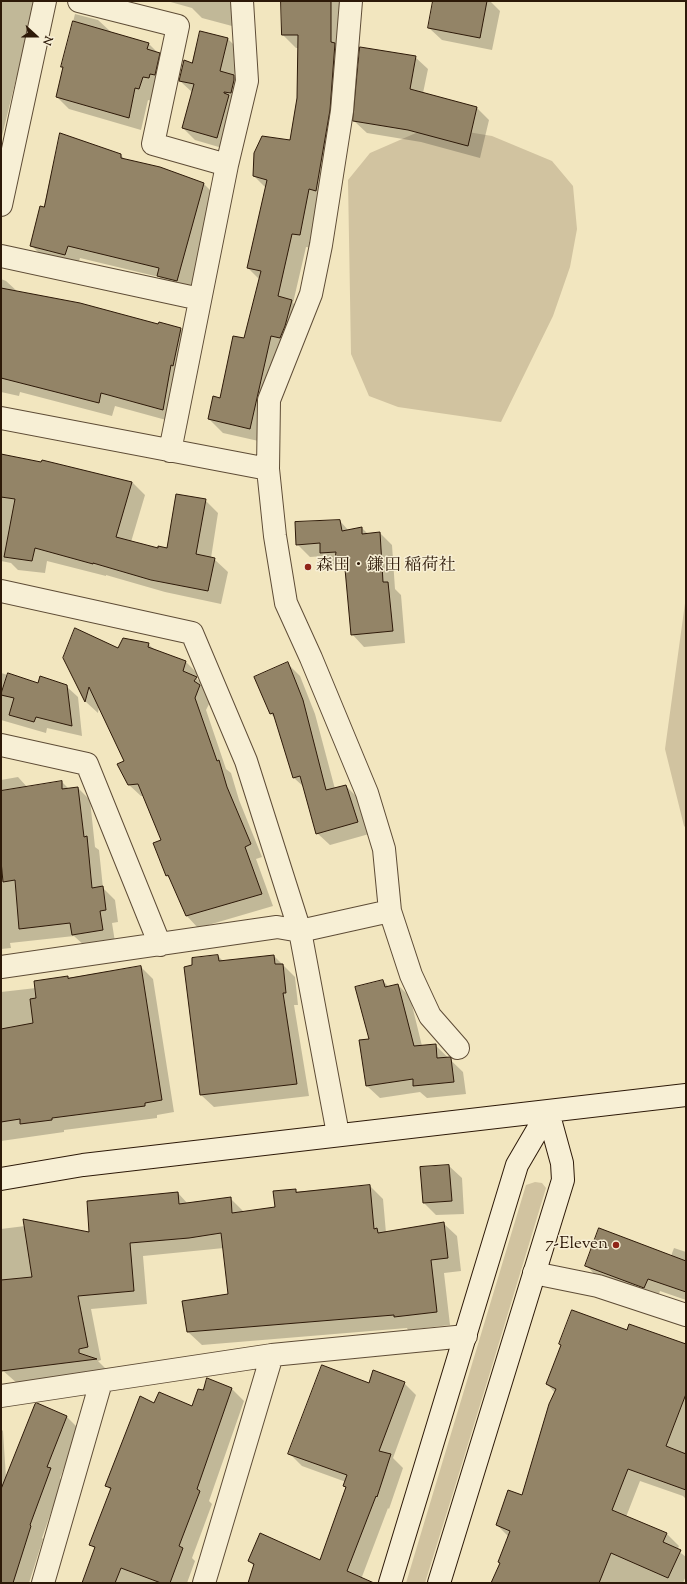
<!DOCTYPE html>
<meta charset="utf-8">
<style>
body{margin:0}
#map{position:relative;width:687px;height:1584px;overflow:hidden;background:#f2e6bf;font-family:"Sorts Mill Goudy",serif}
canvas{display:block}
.frame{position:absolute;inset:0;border:2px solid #2d1908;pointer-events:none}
.north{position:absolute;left:16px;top:16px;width:40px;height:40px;-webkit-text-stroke:3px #f7efd5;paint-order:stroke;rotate:111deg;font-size:11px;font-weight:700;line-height:16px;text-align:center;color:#2d1908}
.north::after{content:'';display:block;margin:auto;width:14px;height:18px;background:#2d1908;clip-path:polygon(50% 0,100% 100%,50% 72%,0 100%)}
</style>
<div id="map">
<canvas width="687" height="1584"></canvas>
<div class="frame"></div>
<div class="north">N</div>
</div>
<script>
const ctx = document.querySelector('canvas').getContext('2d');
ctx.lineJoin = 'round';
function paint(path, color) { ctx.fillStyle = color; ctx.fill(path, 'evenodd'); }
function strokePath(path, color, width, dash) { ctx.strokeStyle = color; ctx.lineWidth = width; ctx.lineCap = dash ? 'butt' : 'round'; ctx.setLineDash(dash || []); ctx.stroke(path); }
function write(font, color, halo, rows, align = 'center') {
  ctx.font = font + ' "Sorts Mill Goudy","Noto Serif JP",serif'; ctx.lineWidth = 3; ctx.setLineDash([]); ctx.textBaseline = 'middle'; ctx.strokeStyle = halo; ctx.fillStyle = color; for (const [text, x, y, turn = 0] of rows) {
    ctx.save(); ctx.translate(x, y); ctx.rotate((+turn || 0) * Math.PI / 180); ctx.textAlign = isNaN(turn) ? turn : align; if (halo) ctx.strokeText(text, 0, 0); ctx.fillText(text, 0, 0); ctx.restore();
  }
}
paint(new Path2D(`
 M432 126 492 136 552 161 573 186 577 229 570 267 553 316 501 422 398 407 369 396 351 354 348 180 370 153Z
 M686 596V828L684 826 665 749Z
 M535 1182 542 1183 546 1188C506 1320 466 1452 425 1583H406L526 1185Z`), '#d1c3a0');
paint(new Path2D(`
 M1 1H36L29 84 16 79 1 140Z
 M167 1H240L232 26 202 18 192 8Z
 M282 1H344L345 54 313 248 306 247 293 303 305 314 263 442 223 433 209 419 221 399 245 339 260 280 248 268 266 188 254 176 291 141 298 98 299 48H296L283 35Z
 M434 1H490L500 11 492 50 442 40 429 28Z
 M75 14 98 20 111 32 149 44 171 66 151 101 148 100 141 130 69 109 57 97 64 68 62 66Z
 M201 32 228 39 240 51 234 76 246 88 229 150 195 140 183 128 193 93 180 81 193 64Z
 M415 57 428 69 423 93 477 108 489 120 480 158 421 142 367 133 354 121Z
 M1 142 9 150 1 184Z
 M121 155 125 160 160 168 204 184 216 196 189 293 170 288 159 277 80 258 77 267 44 258 31 245Z
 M1 279 6 281 18 292 159 325 180 328 194 342 177 423 115 406 112 416 20 392 19 396 1 392Z
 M1 455 132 482 145 495 131 542 159 549H168L205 500 218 513 211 558 214 559 228 572 221 604 165 592 106 575V576L47 561 45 573 18 570 11 563 1 561Z
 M340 521 349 531 362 528 368 534 380 533 392 545 395 589 401 595 405 643 364 647 352 634 346 568 342 565H333L324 556 310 557 297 544Z
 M148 644 155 650 186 662 198 674 196 678 208 689 212 698 206 710 226 769 231 773 239 800 262 857 256 859 273 906 198 928 186 915 171 880 166 875 162 840 144 796H141L128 784 125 761 99 706 98 713 86 702 64 658Z
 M288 664 300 676 315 714 335 789 346 786 358 798 369 834 330 845 317 833 305 788 294 778 276 719 271 714Z
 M1 673 38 684 66 686 78 697 82 736 47 728 46 733 1 720Z
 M18 777 28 788 62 782 69 789 78 788 90 800 95 847 99 850 103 888 115 900 118 922 112 923 115 942 86 947 74 936 10 943 11 948 1 949V780Z
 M218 956 224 962 274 956 295 977 298 1005H294L309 1096 214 1107 201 1095 185 968Z
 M141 967 153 979 174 1112 157 1115V1118L64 1130V1132L1 1141V992L36 988 68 978 69 979Z
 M383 981 389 987 398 985 410 997 422 1046 435 1045 463 1072 466 1094 427 1098 420 1092 380 1098 367 1086 360 1041 370 1040Z
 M449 1166 462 1178 464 1214 436 1215 424 1203 421 1168Z
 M370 1186 383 1199 386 1233 443 1223 457 1236 461 1271 444 1273 450 1325 408 1330 407 1328 202 1345 188 1332 229 1294 224 1248 143 1256 147 1304 91 1309 101 1360 98 1361 109 1372 18 1384 1 1369V1229L25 1226 90 1234 178 1193 188 1204 230 1198 244 1212 276 1208 295 1190 299 1193Z
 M674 1248 686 1252V1300L660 1291 657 1299 598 1278 586 1265 671 1256Z
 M627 1331 686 1347V1499L683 1496 640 1481 626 1517 667 1534 679 1546 677 1550 686 1557V1576L683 1583H492L501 1564 499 1562 509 1537 497 1525 523 1496 555 1393 547 1384Z
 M208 1380 232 1389 244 1401 209 1501 212 1504 192 1558 195 1561 187 1583H83L95 1549 90 1544 111 1491 107 1486 155 1404 193 1407 203 1391Z
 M404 1383 416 1395 393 1458 403 1468 389 1509 388 1508 360 1582 361 1583H249L254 1566 249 1561H321L347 1489 344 1486 346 1482 302 1466 290 1454 369 1384Z
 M67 1417 79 1429 60 1478 62 1481 42 1538 43 1539 29 1583H1V1429L3 1431 6 1478Z`), '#0003');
const building = new Path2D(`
 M281 1H331V42L335 43 330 110 316 191 309 189 300 235 292 234 278 296 292 300 285 326 280 338 271 336 250 429 208 419 213 396 220 398 233 336 244 338 261 271 247 268 267 180 253 176 254 153 262 136 290 140 297 98 298 35H282Z
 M433 1H487L480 38 428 28Z
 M73 21 149 43 147 49 160 53 155 75 150 74 149 78 143 77 139 89 135 88 129 118 56 97 63 67H61Z
 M200 31 228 38 220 71 234 75V80L231 93 224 92V93L229 95 217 138 182 128 194 84 179 81 184 60 192 63Z
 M360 47 416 56 410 89 477 107 468 146 408 130 353 121Z
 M60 133 121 154V158L160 167 204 183 177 281 157 276 159 268 68 246 65 255 30 246 40 206 44 207Z
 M1 288 80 303 158 324 159 322 181 328 173 366 171 365 163 410 101 393 99 403 1 378Z
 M1 454 41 462 42 460 132 482 116 537 158 548V546L167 548 176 494 206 499 196 554 215 558 208 591 151 580 93 563V564L35 548 32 561 4 557 15 499 1 497Z
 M340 520 342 531 362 527V534L380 532 383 582H388L393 631 351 635 344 558 335 559 336 552 320 553V543L296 545 295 522Z
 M75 628 118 648 123 638 149 643 148 647 186 661 183 671 197 677 194 681 200 685 195 698 217 761 219 760 227 787 251 844 245 847 262 894 186 916 168 875 166 876 153 843 161 840 138 784 128 785 117 764 124 761 89 687 85 702 63 658Z
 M288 662 303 700 326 790 346 785 358 822 316 834 300 776 293 778 273 713 270 714 254 677Z
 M8 673 38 683 40 676 67 685 72 726 36 717 34 722 9 715 14 698 1 695Z
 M62 781V789L78 787 84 837 87 836 92 888 103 886 106 910 100 911 103 930 72 935 70 923 19 929 15 880 3 882 1 861V791Z
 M218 955 219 961 274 955 275 964H283L286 993H283L297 1084 200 1095 184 967 192 965V958Z
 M141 966 162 1100 145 1103V1106L52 1118V1120L20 1124V1119L1 1122V1029L33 1023 30 999 36 998 34 981 68 976V978Z
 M383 980 385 987 398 984 414 1046 436 1044 437 1058 450 1057 451 1058 454 1082 413 1086V1079L366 1086 359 1040 369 1039 355 987Z
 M449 1165 452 1201 423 1203 420 1167Z
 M370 1185 374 1229 377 1228 378 1233 444 1222 448 1258 431 1260 437 1312 394 1317V1315L187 1332 182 1301 228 1294 221 1233 189 1238 130 1243 134 1291 78 1296 88 1347 79 1349V1353L97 1359 1 1371V1280L32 1277 23 1219 89 1232 87 1201 178 1192 179 1204 231 1197 232 1213 275 1207 273 1191 296 1189V1192Z
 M599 1228 686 1261V1292L648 1279 644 1288 585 1266Z
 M572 1310 627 1330 629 1324 686 1344V1394L666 1446 686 1454V1490L628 1469 612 1510 667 1533 663 1542 681 1550 668 1578 611 1553 599 1583H491L500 1563 498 1562 510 1531 496 1525 508 1490 522 1495 549 1404 556 1389 546 1384 561 1345 559 1344Z
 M322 1365 369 1383 373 1370 405 1382 379 1451 391 1454 377 1497 376 1496 347 1571 374 1583H248L254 1564 248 1561 260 1533 320 1560 346 1487 343 1486 347 1475 288 1454Z
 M207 1378 232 1388 197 1489 200 1491 179 1546 183 1548 170 1583H161L121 1568 115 1583H82L95 1547 89 1545 111 1488 105 1486 140 1396 154 1403 159 1392 192 1406 198 1389 203 1390Z
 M37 1403 67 1416 47 1467 51 1468 30 1525 31 1526 13 1583H1V1489L35 1404Z`);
paint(building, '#938467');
strokePath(building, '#2d1908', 1);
const street = new Path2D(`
 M79 1 178 26 153 144 227 165
 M351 1 342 111 321 245 311 294 269 400 268 469 275 536 286 603 311 658 367 793 384 849 390 911 411 975 430 1016 458 1048
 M1 205 45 1
 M1 256 200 299
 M1 418 268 469
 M170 451 227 165 247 81 242 1
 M1 591 192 633 246 761 300 931 338 1134
 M1 745 87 764 160 945
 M1 967 277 927 300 931 390 911
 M534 1273 598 1286 686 1315
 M1 1396 272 1355 466 1336
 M43 1583 101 1382
 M204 1583 272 1355`);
const secondary = new Path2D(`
 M1 1179 83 1165 686 1095
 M390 1583 517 1165 548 1112
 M439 1583 563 1180 562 1163 548 1112`);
strokePath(street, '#5e4c36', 24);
strokePath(secondary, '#2d1908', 24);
strokePath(street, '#f7efd5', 22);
strokePath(secondary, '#f7efd5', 22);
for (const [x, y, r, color] of [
 [308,567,4,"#8f2418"],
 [616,1245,4,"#8f2418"]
]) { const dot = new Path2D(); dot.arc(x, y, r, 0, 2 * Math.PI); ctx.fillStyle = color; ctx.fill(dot); strokePath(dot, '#f7efd5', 1.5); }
write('17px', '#2d1908', '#f7efd5', [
 ["森田・鎌田 稲荷社",316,567],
 ["7-Eleven",608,1245,"right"]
], 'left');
</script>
